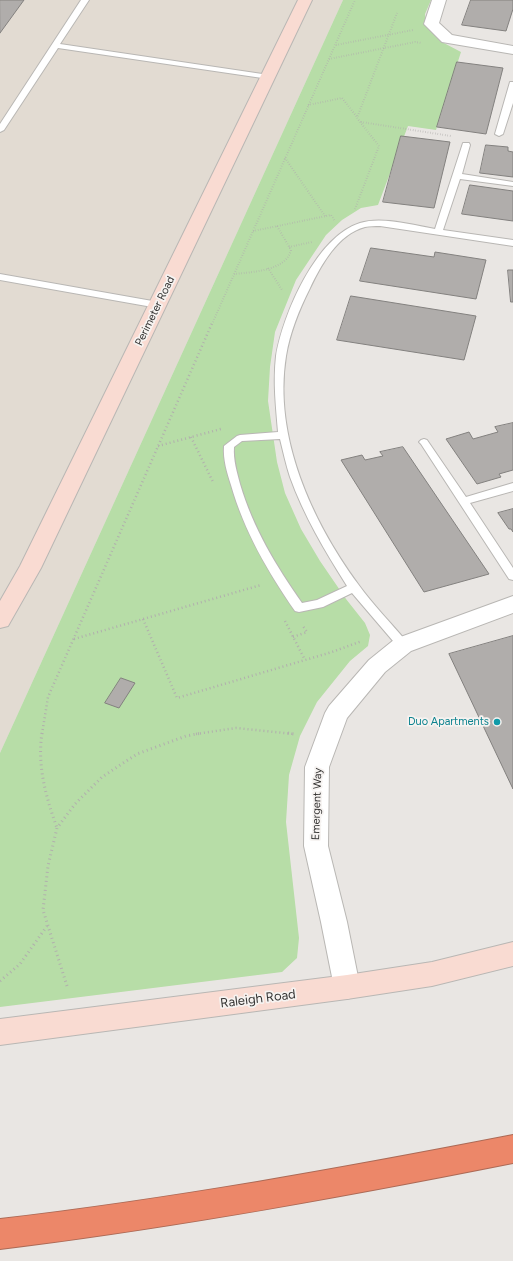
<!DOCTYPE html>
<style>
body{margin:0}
canvas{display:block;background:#e9e6e3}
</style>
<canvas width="513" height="1261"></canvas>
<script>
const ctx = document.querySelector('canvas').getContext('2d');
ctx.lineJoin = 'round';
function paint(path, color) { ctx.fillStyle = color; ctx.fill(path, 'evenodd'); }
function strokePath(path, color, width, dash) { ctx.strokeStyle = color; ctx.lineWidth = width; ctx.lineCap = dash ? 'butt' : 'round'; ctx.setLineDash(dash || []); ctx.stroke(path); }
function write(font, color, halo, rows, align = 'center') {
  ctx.font = font + ' Figtree,sans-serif'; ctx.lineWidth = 3.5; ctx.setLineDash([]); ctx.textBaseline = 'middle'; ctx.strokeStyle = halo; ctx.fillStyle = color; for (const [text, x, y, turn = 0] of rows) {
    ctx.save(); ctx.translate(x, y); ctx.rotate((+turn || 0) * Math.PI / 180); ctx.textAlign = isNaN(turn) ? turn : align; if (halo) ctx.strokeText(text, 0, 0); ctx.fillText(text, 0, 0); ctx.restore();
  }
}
paint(new Path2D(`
 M0 0H343L0 753Z`), '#e2dbd2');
paint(new Path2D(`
 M343 0H431L425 14 426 25 440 41 461 52 436 130 408 126 378 205 361 208 342 220 326 235 296 280 275 332 270 367 268 401 277 462 285 493 301 529 320 561 346 599 365 623 370 635 368 646 350 661 317 702 300 736 289 775 286 822 299 938 297 958 282 972 0 1007V753Z`), '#b7dda7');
const building = new Path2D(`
 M0 0H24L0 33Z
 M471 0H513V9L506 31 462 25Z
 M457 62 503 68 486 134 437 127Z
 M401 136 450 142 434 208 383 202Z
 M486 145 508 147V151L513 152V177L480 173Z
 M470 185 513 191V221L462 214Z
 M371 248 434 257 435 252 486 260 476 299 360 281Z
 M508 270H513V302H511Z
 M351 296 476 316 464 360 337 340Z
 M513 423V470L499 474 501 477 477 484 446 439 469 432 473 439 498 432 495 427Z
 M403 447 489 574 424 592 341 460 362 455 365 460 383 456 380 452Z
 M513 509V532L511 529H509L498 513Z
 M513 636V789L449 654Z
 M121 678 135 683 119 708 105 703Z`);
paint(building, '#b0adab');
strokePath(building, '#83817f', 1);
const lane = new Path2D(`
 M81 0H89L60 44 269 75 273 77 269 79 58 48 4 130 0 132V124Z
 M510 82H513V103L503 134 499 136 495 134Z
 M463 143H469L470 145 462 174 513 182V186L460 179 443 230 513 240V246L380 226C375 226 370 226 365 227 338 234 321 265 310 288 299 310 290 332 286 356 273 437 312 521 358 584 373 605 391 623 407 642L409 645 407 648 403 649 399 648 352 593 323 607 299 612 295 611C268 572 244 531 231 485 227 472 223 460 224 446L237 436 240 435 278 432C276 407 273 382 276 356 283 314 316 237 360 223 381 216 413 225 435 229ZM280 439C283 451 286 465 290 477 304 516 325 551 347 586L317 600 302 603C276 566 253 528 240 484 237 472 233 460 234 447L242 441Z
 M0 274 158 302 162 305 158 308 0 280Z
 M424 439 427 440 466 497 513 483V491L470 503 513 568V580L509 579 421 444 419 442 421 440Z`);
const street = new Path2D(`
 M432 0H446L439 23 452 35 513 46V54L442 42 424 24Z
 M513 596V613L411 651 385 672 347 718 329 767 328 846 347 922 360 987 356 996 347 999 338 996 334 987 321 922 304 846 305 767 325 713 329 706 369 660 395 639Z`);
const secondary = new Path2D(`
 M298 0H312L41 568 8 626 0 628V601L20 566Z
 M513 942V966L432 986 347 999 0 1045V1019L347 975 432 962Z`);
const highway = new Path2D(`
 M513 1135V1163C343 1197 172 1228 0 1249V1219C172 1199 343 1168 513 1135Z`);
strokePath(lane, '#b9b7b4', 2);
strokePath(street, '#b9b7b4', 2);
strokePath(secondary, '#b9b7b4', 2);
strokePath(highway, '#ac6a56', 2);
strokePath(new Path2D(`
 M336 45 413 30
 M329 59 415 42 422 43
 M308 105 342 98 357 117
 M361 122 451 136
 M285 158 325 216
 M355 209 379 146 357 118 397 13
 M253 231 331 215 335 221
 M289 247 312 242
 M268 268 282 290
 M234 274C252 272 286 271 291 250L277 226
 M213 322 355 0`), '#b1afad', 2, [0.5, 2]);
strokePath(new Path2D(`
 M191 437 213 482
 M158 446 221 429
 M143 619 177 698 332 652 362 641
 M285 621 305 660
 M293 637 307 632 303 626
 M74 639 261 585
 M42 734 48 697 213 321
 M196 734 236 728 294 734`), '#b1afad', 2.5, [1, 3]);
strokePath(new Path2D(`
 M42 733C37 766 46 797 57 828
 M288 733 294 734
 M0 981 20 964 47 926
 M67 986 43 910 48 866 57 828 75 804 102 777 137 754 186 736 202 733`), '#b1afad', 3, [1, 3.5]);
paint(lane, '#fff');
paint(street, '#fff');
paint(secondary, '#f9dbd2');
paint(highway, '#ec8769');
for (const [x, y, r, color] of [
 [497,722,4,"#0f9aa8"]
]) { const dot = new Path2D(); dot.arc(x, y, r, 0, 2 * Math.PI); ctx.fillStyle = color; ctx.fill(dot); strokePath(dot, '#f6f3f1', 1.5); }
write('11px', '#363534', '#f6f3f1', [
 ["Perimeter Road",155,311,-64],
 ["Emergent Way",317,804,-88]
]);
write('11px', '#0d838f', '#f6f3f1', [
 ["Duo Apartments",489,722]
], 'right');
write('13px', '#363534', '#f6f3f1', [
 ["Raleigh Road",258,999,-7]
]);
</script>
